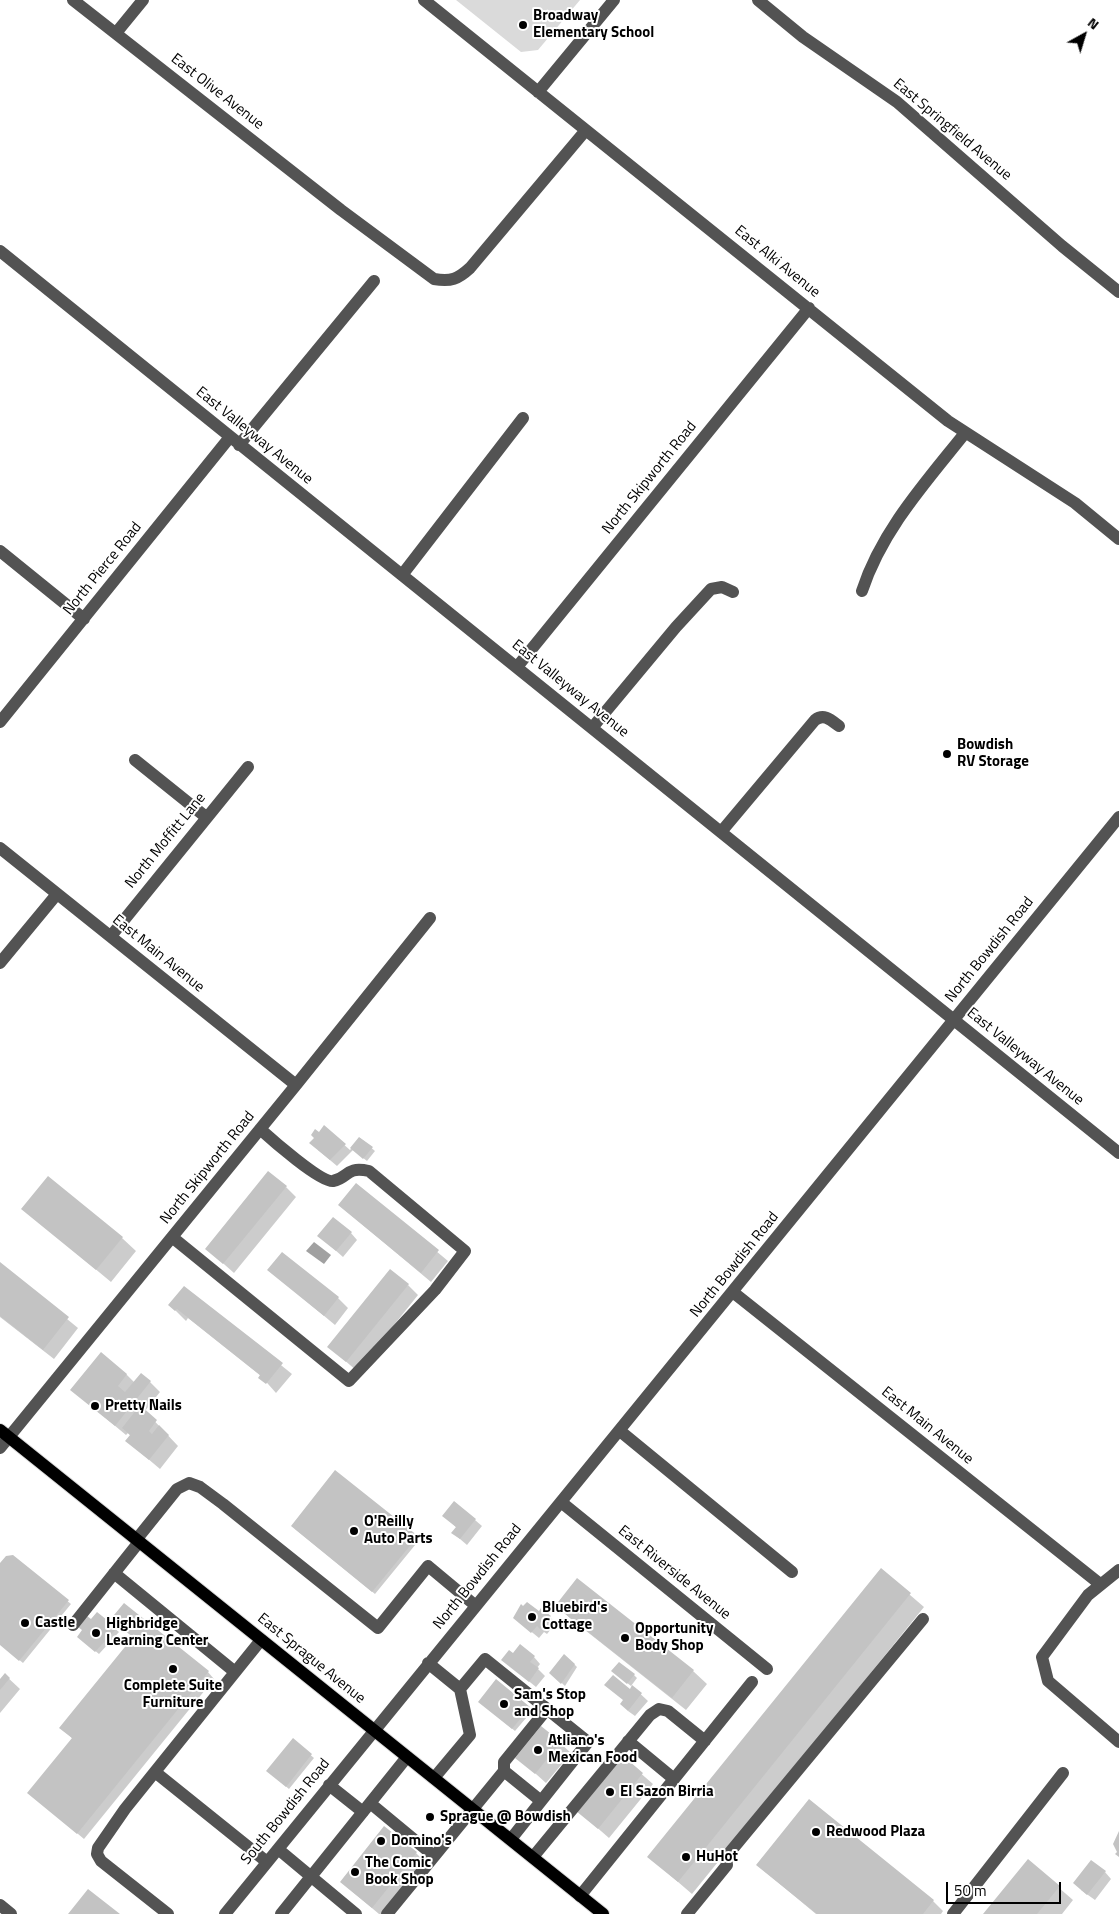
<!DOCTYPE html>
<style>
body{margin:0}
#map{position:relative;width:1119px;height:1914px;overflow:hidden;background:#fff;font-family:"Titillium Web",sans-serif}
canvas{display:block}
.north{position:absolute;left:1059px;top:10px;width:50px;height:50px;-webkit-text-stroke:4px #fff;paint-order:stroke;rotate:39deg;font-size:14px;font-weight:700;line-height:20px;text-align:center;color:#000}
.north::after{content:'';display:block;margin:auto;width:18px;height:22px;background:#000;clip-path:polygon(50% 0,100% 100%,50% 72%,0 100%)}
.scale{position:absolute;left:946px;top:1882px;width:115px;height:22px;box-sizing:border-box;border:2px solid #000;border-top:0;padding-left:6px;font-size:15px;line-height:18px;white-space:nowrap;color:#000;-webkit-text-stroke:4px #fff;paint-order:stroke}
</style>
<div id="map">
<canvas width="1119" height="1914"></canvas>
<div class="north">N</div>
<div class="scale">50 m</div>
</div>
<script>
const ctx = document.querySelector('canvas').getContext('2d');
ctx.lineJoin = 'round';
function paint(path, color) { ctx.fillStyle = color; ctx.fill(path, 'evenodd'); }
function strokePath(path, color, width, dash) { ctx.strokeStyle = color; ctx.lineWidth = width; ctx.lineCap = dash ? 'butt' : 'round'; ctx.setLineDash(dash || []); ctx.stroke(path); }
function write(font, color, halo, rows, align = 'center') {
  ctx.font = font + ' "Titillium Web",sans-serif'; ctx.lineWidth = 4; ctx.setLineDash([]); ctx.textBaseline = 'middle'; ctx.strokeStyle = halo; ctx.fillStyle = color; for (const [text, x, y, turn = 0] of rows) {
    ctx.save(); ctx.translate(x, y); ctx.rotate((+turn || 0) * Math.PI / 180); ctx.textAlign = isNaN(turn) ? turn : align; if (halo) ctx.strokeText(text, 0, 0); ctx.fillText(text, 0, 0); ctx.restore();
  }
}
paint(new Path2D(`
 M456 0H580L538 50 521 52Z`), '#dadada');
paint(new Path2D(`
 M314 1242 331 1255 324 1264 306 1251Z`), '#a1a1a1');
paint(new Path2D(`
 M324 1127 350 1150 360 1138 375 1151 367 1161 353 1150 337 1166 318 1150 319 1133Z
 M356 1184 448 1261 431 1282 339 1205Z
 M286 1187 296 1197 234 1273 207 1249Z
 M23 1209 122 1238 136 1251 111 1282Z
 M351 1233 357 1240 343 1257 326 1242Z
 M0 1264 78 1328 54 1359 0 1317Z
 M269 1270 338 1298 348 1308 335 1325Z
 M408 1285 418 1295 357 1371 329 1347Z
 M184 1287 292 1374 276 1393 261 1376 188 1318 186 1321 170 1305Z
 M126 1374 135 1383 150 1382 160 1392 145 1411 178 1446 160 1469 127 1441 131 1436 128 1433 126 1435 72 1390Z
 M444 1516 475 1520 482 1526 467 1545 453 1533 457 1528Z
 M295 1529 417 1537 420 1539 375 1594Z
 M13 1556 71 1604 23 1663 0 1644V1565Z
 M881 1570 924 1607 692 1894 649 1857Z
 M557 1606 693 1671 707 1684 686 1710 571 1619Z
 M539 1613 550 1617 556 1623 547 1634 544 1632 539 1638 522 1624Z
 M97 1614 119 1632 99 1654 82 1640 84 1631Z
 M122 1621 208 1672 214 1679 84 1839 29 1793 73 1739 61 1728 135 1638Z
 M513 1655 534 1657 540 1664 537 1668 545 1676 536 1687 510 1666Z
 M574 1664 577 1667 565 1686 551 1673Z
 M616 1674 634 1675 637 1678 631 1686Z
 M5 1675 20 1689 0 1713V1681Z
 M496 1681 532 1711 515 1731 482 1704Z
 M633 1687 648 1701 635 1716 628 1711Z
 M293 1740 314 1758 289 1789 271 1774Z
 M560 1743 571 1753 546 1783 517 1757Z
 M622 1757 653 1784 609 1838 578 1811Z
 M416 1853 426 1863 385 1914H379L341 1882Z
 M1028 1861 1073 1900 1062 1914H985Z
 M757 1865 933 1901 943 1911 941 1914H816Z
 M1105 1872 1111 1879 1095 1900 1081 1890Z`), '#0003');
paint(new Path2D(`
 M324 1125 346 1144 330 1160 309 1143 314 1138 311 1135 315 1129 319 1132Z
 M359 1137 373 1147 363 1159 350 1148Z
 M268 1171 287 1186 223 1264 205 1249Z
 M48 1176 123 1237 96 1270 21 1209Z
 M356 1183 439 1250 421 1273 338 1205Z
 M333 1217 352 1232 336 1251 317 1236Z
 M282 1252 339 1297 324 1316 267 1270Z
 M0 1262 69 1317 43 1350 0 1316Z
 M390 1269 409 1284 346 1362 327 1347Z
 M184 1286 283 1363 266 1384 258 1378 260 1375 177 1309 175 1311 168 1305Z
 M101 1352 127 1374 118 1386 125 1392 141 1373 151 1381 115 1426 70 1390Z
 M140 1405 157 1420 149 1431 152 1434 159 1425 169 1435 149 1460 125 1441 130 1435 122 1428Z
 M335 1470 418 1536 372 1592 291 1526Z
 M454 1501 476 1519 460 1539 451 1533 456 1527 442 1516Z
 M13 1555 69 1600 19 1661 0 1645V1563L6 1556Z
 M881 1568 911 1593 678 1882 647 1857Z
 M577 1578 694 1670 672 1698 555 1606Z
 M527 1602 539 1611 541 1608 551 1616 540 1629 537 1626 531 1633 513 1618 521 1604 523 1606Z
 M124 1603 209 1671 77 1834 27 1793 72 1738 59 1728 133 1637 117 1625 121 1621 114 1615Z
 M97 1612 117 1628 95 1652 77 1637 82 1630 78 1627 87 1616 91 1619Z
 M520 1644 535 1656 530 1662 539 1668 529 1682 501 1660 509 1650 513 1653Z
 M564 1654 575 1664 561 1684 549 1673Z
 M619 1662 635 1674 627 1684 611 1671Z
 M5 1673 10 1678 0 1690V1679Z
 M613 1675 630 1689 632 1685 642 1693 628 1711 620 1704 623 1700 604 1685Z
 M496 1679 530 1707 512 1729 478 1702Z
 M541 1726 561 1742 535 1774 515 1758Z
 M293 1738 312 1754 286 1787 266 1771Z
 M622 1755 643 1773 598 1829 576 1811Z
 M809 1799 934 1900 923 1914H817L756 1865Z
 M384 1826 417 1852 372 1908 340 1882Z
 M1119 1831V1857L1115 1854 1117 1852 1113 1844Z
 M1028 1859 1060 1886 1037 1914H983Z
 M1091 1860 1106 1871 1087 1895 1073 1883Z
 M88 1889 120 1914H68Z`), '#c3c3c3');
const major = new Path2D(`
 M0 1430 603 1914`);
strokePath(major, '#dbdbdb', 14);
strokePath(new Path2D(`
 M73 0 341 210 434 279C451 282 458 279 470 268L586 130
 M424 0 948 421 1075 503 1119 539
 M758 0 803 37 897 102 1062 246 1119 292
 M116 33 143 0
 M538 92 614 0
 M0 251 1119 1153
 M239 445 374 281
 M0 551 84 619
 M402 575 523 418
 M862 591C882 530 926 482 965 433
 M517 667 809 308
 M0 722 230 437
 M592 728 676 627 711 589 722 587 733 592
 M135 760 206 817
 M721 832 815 720C824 713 831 720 839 726
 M0 848 296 1085
 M111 936 248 767
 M0 963 57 894
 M172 1237 349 1381 435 1290 465 1251 369 1171C345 1166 349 1178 333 1181 321 1183 271 1139 260 1129
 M734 1293 1100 1584
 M620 1431 792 1572
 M0 1448 296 1085 430 918
 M561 1502 767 1669
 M136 1540 177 1489 189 1483 200 1487 223 1504 378 1628 428 1566 476 1606
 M1119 1570 1088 1595 1042 1657 1048 1681 1119 1742
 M114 1573 235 1672
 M73 1625 139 1542
 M428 1663 460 1689 470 1735 434 1778
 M460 1689 485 1659 588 1742 511 1839
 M628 1741 674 1779
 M504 1771 541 1801
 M155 1772 267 1862
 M329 1785 363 1812
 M370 1803 434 1856
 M278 1849 356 1914
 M533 1857 650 1715 659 1709 668 1711 705 1741
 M580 1896 752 1682
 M0 1905 11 1914
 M168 1914 101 1861 97 1854 98 1848 125 1809 261 1640
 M225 1914 1119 817
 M281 1914 407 1757
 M387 1914 504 1771V1762L547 1709
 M687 1914 727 1865 726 1857 923 1619
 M953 1914 1063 1773`), '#535353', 12);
strokePath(major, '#000', 12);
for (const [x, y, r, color] of [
 [523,25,5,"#000"],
 [947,754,5,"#000"],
 [95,1406,5,"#000"],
 [354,1531,5,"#000"],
 [532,1617,5,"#000"],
 [25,1623,5,"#000"],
 [96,1633,5,"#000"],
 [625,1638,5,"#000"],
 [173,1669,5,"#000"],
 [504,1704,5,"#000"],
 [538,1750,5,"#000"],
 [610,1792,5,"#000"],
 [430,1817,5,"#000"],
 [816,1832,5,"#000"],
 [381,1841,5,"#000"],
 [686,1857,5,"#000"],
 [355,1872,5,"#000"]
]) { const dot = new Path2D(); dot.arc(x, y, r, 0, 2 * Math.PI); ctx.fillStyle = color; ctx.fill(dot); strokePath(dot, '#fff', 2); }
write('bold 15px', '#000', '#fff', [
 ["Broadway",533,16],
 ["Elementary School",533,33],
 ["Bowdish",957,745],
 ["RV Storage",957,762],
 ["Pretty Nails",105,1406],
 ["O'Reilly",364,1522],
 ["Auto Parts",364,1539],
 ["Bluebird's",542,1608],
 ["Cottage",542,1625],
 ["Castle",35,1623],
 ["Highbridge",106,1624],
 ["Learning Center",106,1641],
 ["Opportunity",635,1629],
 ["Body Shop",635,1646],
 ["Complete Suite",173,1686,"center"],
 ["Furniture",173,1703,"center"],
 ["Sam's Stop",514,1695],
 ["and Shop",514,1712],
 ["Atliano's",548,1741],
 ["Mexican Food",548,1758],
 ["El Sazon Birria",620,1792],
 ["Sprague @ Bowdish",440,1817],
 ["Redwood Plaza",826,1832],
 ["Domino's",391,1841],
 ["HuHot",696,1857],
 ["The Comic",365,1863],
 ["Book Shop",365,1880]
], 'left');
write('15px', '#000', '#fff', [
 ["East Olive Avenue",217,92,38],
 ["East Springfield Avenue",952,130,40],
 ["East Alki Avenue",777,262,39],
 ["East Valleyway Avenue",254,436,39],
 ["North Skipworth Road",650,478,-51],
 ["North Pierce Road",103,569,-51],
 ["East Valleyway Avenue",570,689,39],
 ["North Moffitt Lane",166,841,-51],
 ["North Bowdish Road",990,950,-51],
 ["East Main Avenue",158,954,39],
 ["East Valleyway Avenue",1025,1057,39],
 ["North Skipworth Road",208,1168,-51],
 ["North Bowdish Road",735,1265,-51],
 ["East Main Avenue",927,1426,39],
 ["East Riverside Avenue",674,1573,39],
 ["North Bowdish Road",478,1577,-51],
 ["East Sprague Avenue",311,1659,39],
 ["South Bowdish Road",286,1812,-51]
]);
</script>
